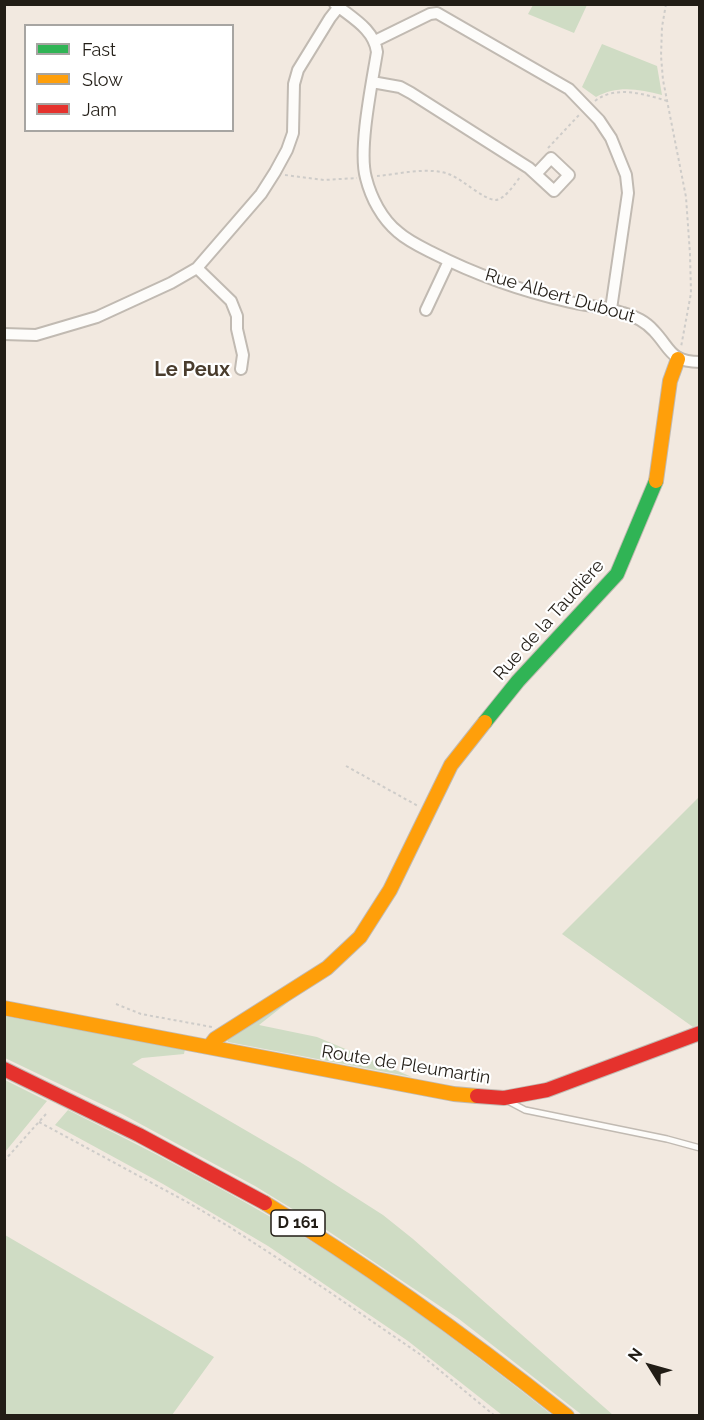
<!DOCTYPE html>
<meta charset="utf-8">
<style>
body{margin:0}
#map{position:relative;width:704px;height:1420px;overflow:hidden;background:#f2e9e0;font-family:Raleway,sans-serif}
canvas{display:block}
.frame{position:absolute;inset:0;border:6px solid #221d16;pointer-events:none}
.legend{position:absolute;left:24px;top:24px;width:210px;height:108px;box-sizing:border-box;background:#fff;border:2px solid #a7a5a2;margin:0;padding:8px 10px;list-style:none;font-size:18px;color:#221d16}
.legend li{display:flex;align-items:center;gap:12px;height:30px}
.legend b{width:30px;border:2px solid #a7a5a2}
.north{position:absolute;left:620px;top:1336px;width:60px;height:60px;-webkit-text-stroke:4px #fff;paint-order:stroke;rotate:307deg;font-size:16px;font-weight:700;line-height:24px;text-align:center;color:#221d16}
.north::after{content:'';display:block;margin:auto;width:21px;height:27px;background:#221d16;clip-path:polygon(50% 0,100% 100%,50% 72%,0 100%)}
</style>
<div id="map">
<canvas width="704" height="1420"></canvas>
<div class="frame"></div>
<ul class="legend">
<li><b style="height:8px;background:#30b455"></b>Fast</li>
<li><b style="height:8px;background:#ff9f0a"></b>Slow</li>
<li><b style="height:8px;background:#e5322d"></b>Jam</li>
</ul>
<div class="north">N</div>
</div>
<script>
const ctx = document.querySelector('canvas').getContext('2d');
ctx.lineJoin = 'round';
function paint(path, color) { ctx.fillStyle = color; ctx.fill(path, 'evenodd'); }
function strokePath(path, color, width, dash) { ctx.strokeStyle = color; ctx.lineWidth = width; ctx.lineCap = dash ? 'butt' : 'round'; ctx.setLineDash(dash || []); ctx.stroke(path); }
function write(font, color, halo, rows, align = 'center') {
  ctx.font = font + ' Raleway,sans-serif'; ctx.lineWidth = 4.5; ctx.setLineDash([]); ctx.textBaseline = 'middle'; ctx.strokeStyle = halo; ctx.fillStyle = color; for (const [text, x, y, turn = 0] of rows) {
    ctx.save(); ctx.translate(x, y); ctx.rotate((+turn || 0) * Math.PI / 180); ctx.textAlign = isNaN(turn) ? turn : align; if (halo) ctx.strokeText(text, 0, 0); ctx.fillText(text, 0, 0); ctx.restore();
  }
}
paint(new Path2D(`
 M533 5V4L587 5 574 33 528 14Z
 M602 44 657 66 662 95C639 89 617 85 596 97L582 87Z
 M699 797 700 1024 693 1027 562 934Z
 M292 999 259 1025 317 1037 412 1077 228 1042 227 1039Z
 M4 1016 185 1049 184 1054 142 1058 132 1064 300 1162 383 1215 413 1239 613 1415H582L459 1319 325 1229 255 1186 122 1114 5 1058Z
 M5 1080 47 1101 5 1152Z
 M68 1110C147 1149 225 1189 301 1235 389 1289 471 1351 552 1415H502L408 1341 268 1246 163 1184 55 1125Z
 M5 1235 214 1357 172 1415H5Z`), '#cfdcc4');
const lane = new Path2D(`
 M508 1101 525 1110 667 1139 700 1148`);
const street = new Path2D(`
 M335 4C352 18 374 29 377 52 372 83 358 150 366 178 371 198 382 219 398 232 408 241 421 247 433 253 476 275 522 291 570 302 588 306 606 307 623 313 636 317 645 321 654 331 671 349 670 362 700 362
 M375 41 430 14 437 13 569 89 599 120 611 138 626 175 628 193 611 309
 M372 82 400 87 411 93 529 168 554 191 569 175 551 158 536 174
 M197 268 231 301 237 316V329L243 355 241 369
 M426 310 449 261
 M4 334 36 335 97 317 171 283 197 268 261 194 275 172 287 150 293 133 294 84 298 70 330 18 341 4`);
const fast = new Path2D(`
 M485 722 518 681 617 574 656 481`);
const slow = new Path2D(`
 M656 481 670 381 678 359
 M4 1008 454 1094 477 1096
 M209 1047 215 1039 327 968 360 937 390 890 451 765 485 722
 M265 1203C371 1267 470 1339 567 1416`);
const jam = new Path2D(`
 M4 1069 139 1135 265 1203
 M477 1096 504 1098 547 1090 700 1033`);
strokePath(lane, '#c1bab2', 8);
strokePath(street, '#c1bab2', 14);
strokePath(fast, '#c1bab2', 16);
strokePath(slow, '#c1bab2', 16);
strokePath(jam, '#c1bab2', 16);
strokePath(new Path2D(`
 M666 4 662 27 661 56 663 80 686 197 690 254 691 293 681 347
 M595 101C615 85 645 94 667 101
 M548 148 579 115
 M285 175 324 180 357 178
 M377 176C400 174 430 166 451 175 463 180 483 199 495 200 505 200 515 183 521 176
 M346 766 418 806
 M116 1004 141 1014 212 1027
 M39 1122 187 1202 228 1226 325 1289 421 1355 495 1416
 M4 1161 46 1114`), '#ceccc9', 2, [3, 3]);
strokePath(lane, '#fdfcfa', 5);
strokePath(street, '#fdfcfa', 10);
strokePath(fast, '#30b455', 14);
strokePath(slow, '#ff9f0a', 14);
strokePath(jam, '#e5322d', 14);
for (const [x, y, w] of [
 [298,1223,54]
]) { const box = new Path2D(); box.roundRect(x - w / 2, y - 13, w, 26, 4.5); ctx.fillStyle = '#fff'; ctx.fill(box); strokePath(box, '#221d16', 1.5); }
write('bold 16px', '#221d16', null, [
 ["D 161",298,1223]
]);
write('18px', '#221d16', '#fff', [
 ["Rue Albert Dubout",560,296,16],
 ["Rue de la Taudière",549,620,-48],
 ["Route de Pleumartin",406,1065,9]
]);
write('bold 20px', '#493c2d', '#fff', [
 ["Le Peux",192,370]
]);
</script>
